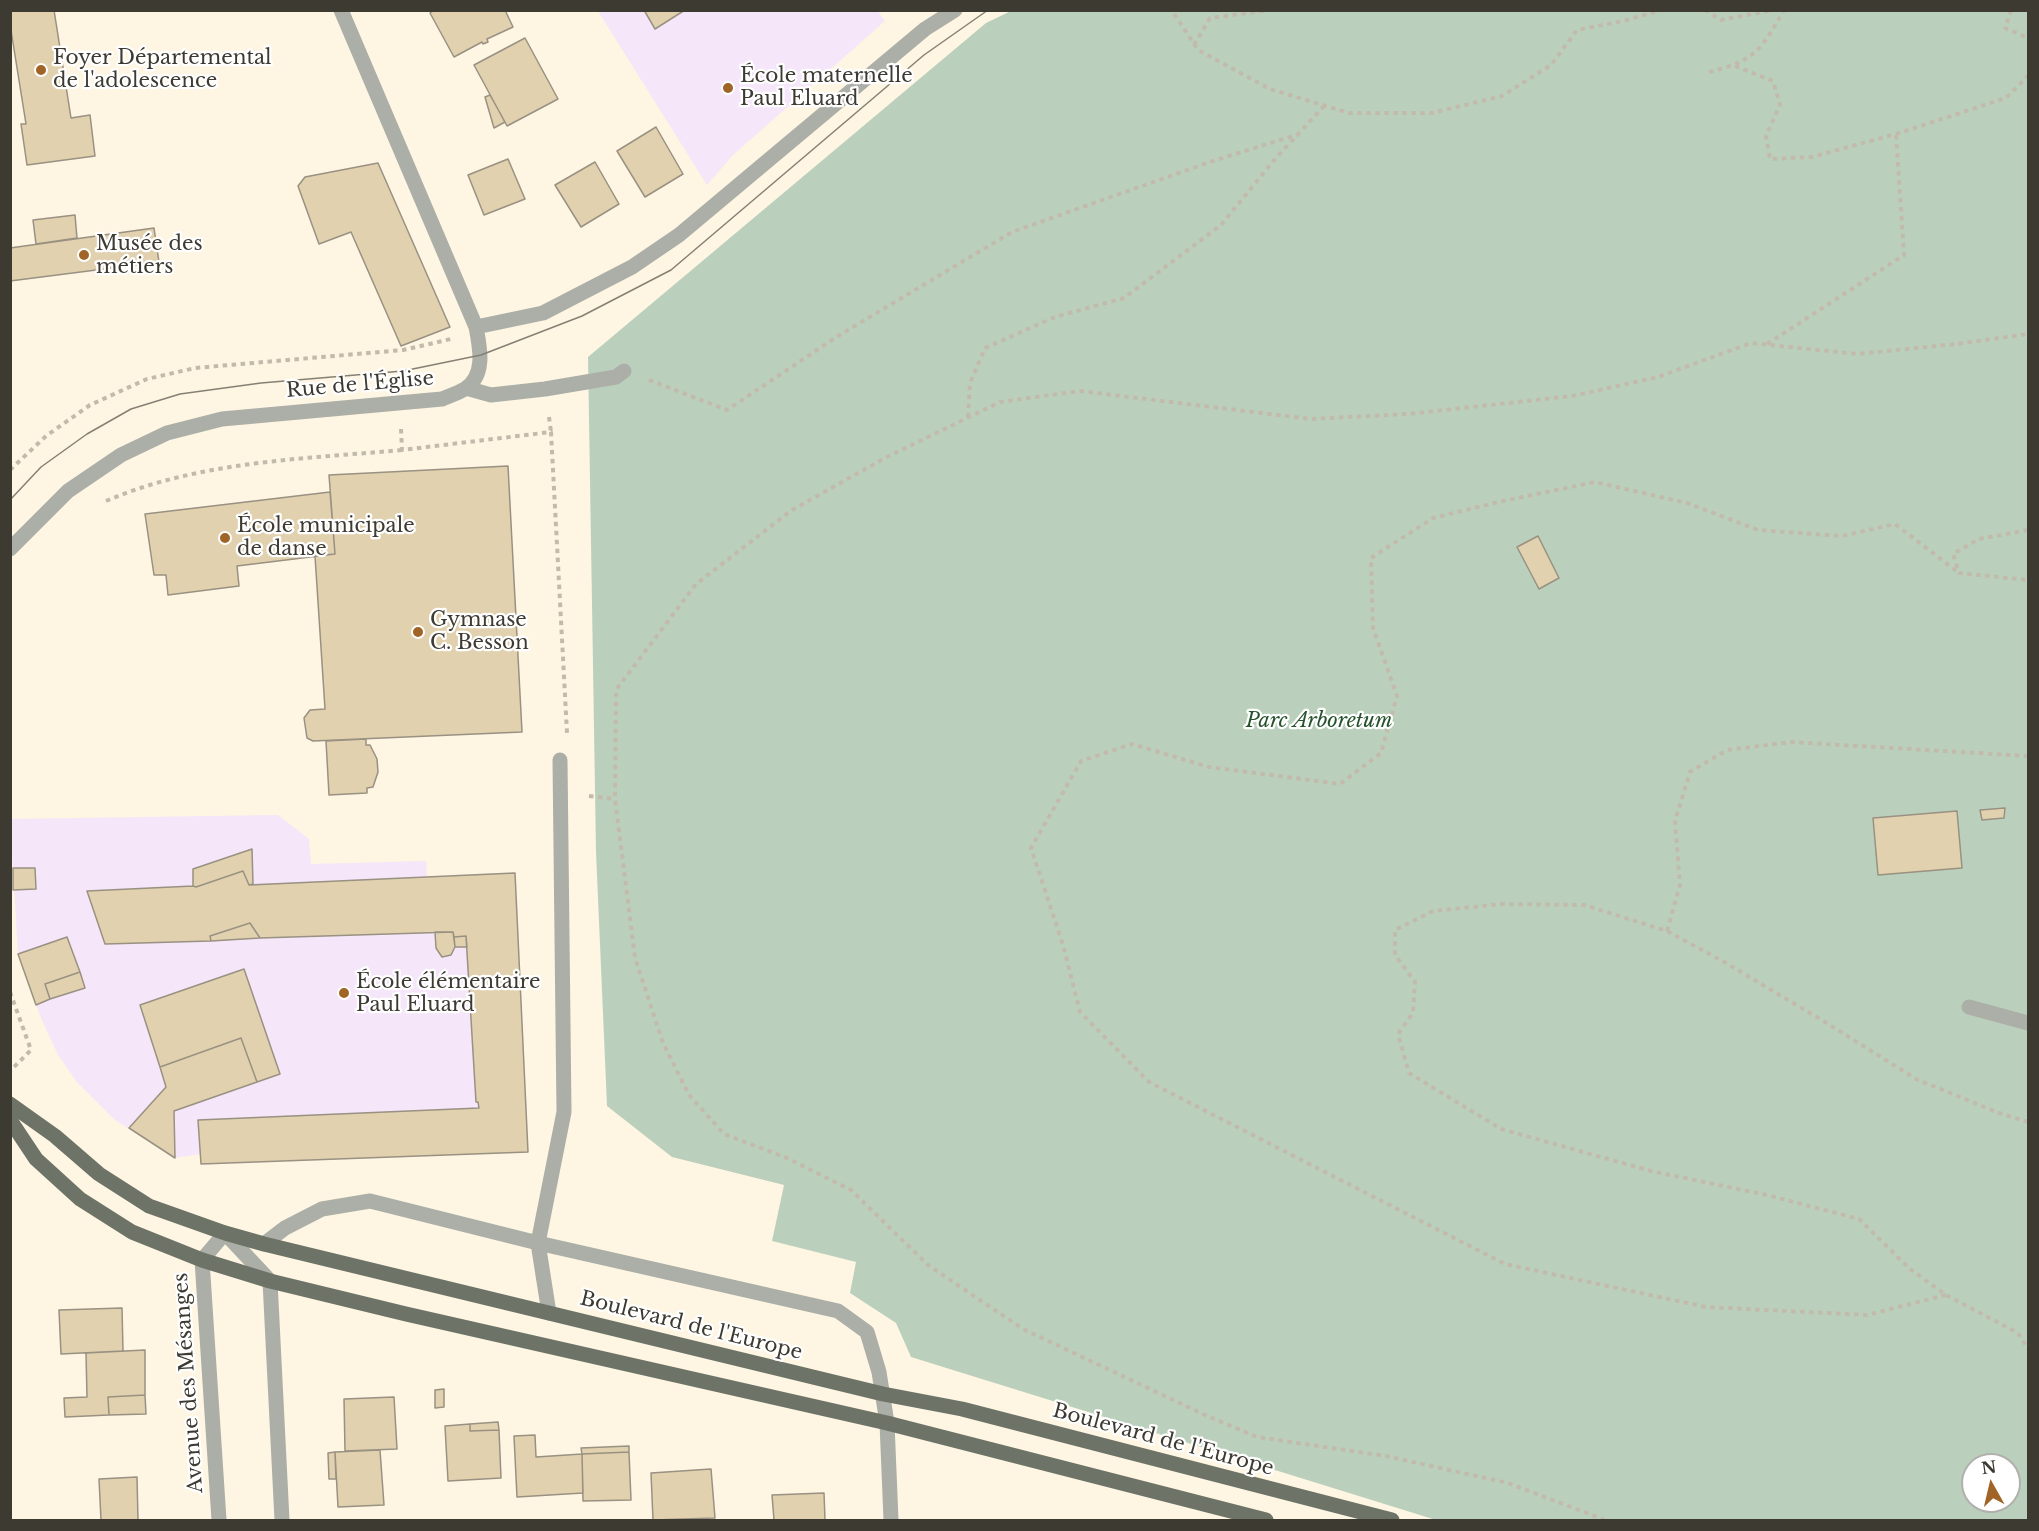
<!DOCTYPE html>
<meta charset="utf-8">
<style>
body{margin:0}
#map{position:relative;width:2039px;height:1531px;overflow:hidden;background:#fef5e3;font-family:"Libre Baskerville",serif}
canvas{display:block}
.frame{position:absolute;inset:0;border:12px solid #3d3a32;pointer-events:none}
.north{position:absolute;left:1961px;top:1453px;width:60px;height:60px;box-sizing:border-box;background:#fff;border:2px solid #b1b0ad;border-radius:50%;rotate:352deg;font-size:16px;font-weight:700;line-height:24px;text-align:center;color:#3d3a32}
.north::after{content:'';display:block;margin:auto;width:21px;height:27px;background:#a06427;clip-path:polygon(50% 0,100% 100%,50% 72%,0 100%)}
</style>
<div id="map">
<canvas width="2039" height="1531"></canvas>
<div class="frame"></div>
<div class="north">N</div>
</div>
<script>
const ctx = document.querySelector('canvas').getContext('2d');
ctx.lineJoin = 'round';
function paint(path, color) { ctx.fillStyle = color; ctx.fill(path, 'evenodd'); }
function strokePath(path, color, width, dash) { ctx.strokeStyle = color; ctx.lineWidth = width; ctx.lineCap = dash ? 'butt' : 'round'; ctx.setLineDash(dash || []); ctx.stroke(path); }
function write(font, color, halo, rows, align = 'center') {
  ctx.font = font + ' "Libre Baskerville",serif'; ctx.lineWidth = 4.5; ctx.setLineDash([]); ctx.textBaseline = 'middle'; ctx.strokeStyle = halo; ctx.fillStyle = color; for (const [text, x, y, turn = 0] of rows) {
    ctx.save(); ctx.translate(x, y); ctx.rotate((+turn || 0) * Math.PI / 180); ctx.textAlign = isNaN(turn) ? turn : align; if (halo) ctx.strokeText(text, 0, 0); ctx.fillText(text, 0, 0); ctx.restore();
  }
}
paint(new Path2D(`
 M877 10 885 21 733 155 707 185 598 11Z
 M278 815 309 839 311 864 426 861 427 877 515 873 528 1152 201 1164 200 1154 175 1158 115 1120 77 1082 58 1055 41 1018 18 954 10 819Z`), '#f5e6fa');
paint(new Path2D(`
 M1011 11H2028V1520H1436L911 1357 896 1323 850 1293 856 1262 772 1241 784 1185 672 1157 607 1106 596 852 588 357 986 23ZM1973 1465H2009V1501H1973Z`), '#bbd0bc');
const building = new Path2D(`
 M10 10H54L71 118 90 115 95 156 27 165 21 124H26L10 24Z
 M434 10H505L513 27 487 39 488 42 483 44 482 42 454 57 430 13Z
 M644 10H685L655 29Z
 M525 38 558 99 507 126 474 65Z
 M490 95 505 122 494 128 485 97Z
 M656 127 683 174 645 197 617 151Z
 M508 159 525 199 484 215 468 175Z
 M595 162 619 204 581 227 555 185Z
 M378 163 450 327 401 346 351 232 319 244 298 186 305 177Z
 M75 215 77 238 36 244 33 220Z
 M154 228 159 262 10 281V248Z
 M508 466 522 732 313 741 307 738 304 718 310 710 325 709 315 556 335 554 329 475Z
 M330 492 335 554 237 566 239 586 168 595 166 575H154L145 514Z
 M1538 536 1559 578 1539 589 1517 547Z
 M366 739V745H370L377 759 378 772 373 787 367 788V793L329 795 326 741Z
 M2005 808 2004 818 1982 820 1980 810Z
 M1957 811 1962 868 1878 875 1873 818Z
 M252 849 253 884 249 885 243 871 196 887 193 886V869Z
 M13 868H35L36 889 13 890Z
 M243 871 249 885 515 873 528 1152 201 1164 198 1120 479 1108 478 1102H476L466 936 454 937 453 932 260 938 250 923 210 936 211 941 105 944 87 891 193 886 196 887Z
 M250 923 260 938 211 941 210 936Z
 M435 932H453L455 947 451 955 442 957 436 948Z
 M466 936 467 947H455L454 937Z
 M67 937 80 972 45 984 50 999 36 1005 18 954Z
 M244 969 280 1074 257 1082 241 1038 160 1067 140 1005Z
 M80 972 85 988 50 999 45 984Z
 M241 1038 257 1082 174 1111 175 1158 129 1128 166 1087 160 1067Z
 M122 1308 123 1351 61 1354 59 1310Z
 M145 1350V1395L108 1397 109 1415 65 1417 64 1398 87 1397 86 1353Z
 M444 1389V1407L435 1408V1390Z
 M145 1395 146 1414 109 1415 108 1397Z
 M394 1397 397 1449 345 1451 344 1399Z
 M498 1422 499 1430 470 1431V1424Z
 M470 1424V1431L499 1430 501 1478 448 1481 445 1426Z
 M535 1435 536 1457 582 1454 583 1493 517 1497 514 1436Z
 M629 1446V1452L582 1454 581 1448Z
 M380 1450 384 1505 338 1507 335 1452Z
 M335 1452 336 1479H329L328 1453Z
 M629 1452 631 1500 583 1501 582 1454Z
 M711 1469 715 1518 653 1520 651 1473Z
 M137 1477 138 1520H101L99 1479Z
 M824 1493 825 1520H774L772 1495Z`);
paint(building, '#e1d1af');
strokePath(building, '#999181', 1.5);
strokePath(new Path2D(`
 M1705 10 1721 20 1773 10
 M2011 10 2005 28 2028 38
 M1174 14 1198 50 1270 89 1349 113H1432L1502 96 1551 65 1577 30 1623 21 1662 10
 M1194 45 1210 18 1271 10
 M1735 66 1773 81 1780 105 1766 136 1770 159 1812 157 1896 134 2006 98 2028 76
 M1709 72C1755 61 1761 50 1784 10
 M1767 344 1904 255 1896 134
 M649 380 727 410 838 336 1012 232 1213 161 1299 134
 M549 417 551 432
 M968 417 970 383 985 348 1055 317 1124 298 1221 225 1276 158 1324 106
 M401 429 402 450 551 432 567 733
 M10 470 46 436 90 405 147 379 195 368 403 350 451 339
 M106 501C199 461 303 459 402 450
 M2028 530 1979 539 1953 554 1959 573 2028 580
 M589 796 615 799
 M1667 931 1680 885 1675 821 1690 772 1727 750 1791 742 2028 756
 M10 992 31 1050 10 1071
 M2028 1122 1999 1113 1916 1079 1825 1022 1726 963 1667 931 1584 905 1502 904 1433 911 1395 930V955L1415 982 1413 1013 1398 1034 1409 1073 1501 1129 1651 1171 1767 1195 1859 1219 1910 1269 1946 1295 2018 1333 2028 1349
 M1946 1295 1867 1315 1706 1307 1505 1264 1149 1082 1080 1012 1063 945 1031 848 1081 761 1132 744 1209 767 1340 784 1381 753 1397 696 1373 628 1371 558 1433 518 1503 501 1595 482 1687 503 1758 530 1842 536 1895 524 1959 573
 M1605 1520 1508 1483 1386 1456 1257 1437 1205 1415 1023 1329 928 1265 851 1190 787 1158 724 1134 689 1095 663 1043 635 958 615 799 616 690 696 584 792 510 885 458 1000 402 1080 391 1311 419 1408 414 1572 396 1658 377 1751 343 1857 354 1956 344 2028 334`), '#c2bbac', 4, [4.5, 4.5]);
strokePath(new Path2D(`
 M476 327 543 313 632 267 679 235 925 29 955 10
 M466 388 491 395 545 389 616 377 624 371
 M10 549 68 491 121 455 167 433 222 419 442 399C449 396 458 393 465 389 486 375 480 348 476 327L341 10
 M1969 1007 2028 1023
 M264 1244 285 1228 322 1209 370 1201 538 1243 838 1311 867 1332 879 1372 887 1423 891 1520
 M549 1313 538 1243 564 1112 560 760
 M219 1520 202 1260 225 1233 270 1281 282 1520`), '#abafa7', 15);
strokePath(new Path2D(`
 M10 1104 55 1136 99 1174 149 1206 225 1233 264 1244 883 1394 962 1409 1392 1520
 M10 1120 36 1159 80 1199 132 1232 202 1260 270 1281 406 1314 887 1423 1266 1520`), '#6d7467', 15);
strokePath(new Path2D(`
 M10 500 41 467 87 434 131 409 180 394 261 383 403 371 481 355 582 316 671 270 924 55 988 10`), '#858074', 1.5);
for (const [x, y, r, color] of [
 [41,70,6,"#a06427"],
 [728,88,6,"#a06427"],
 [84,255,6,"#a06427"],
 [225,538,6,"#a06427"],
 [418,632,6,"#a06427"],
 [344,993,6,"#a06427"]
]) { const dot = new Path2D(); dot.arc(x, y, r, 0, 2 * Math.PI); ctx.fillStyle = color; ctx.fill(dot); strokePath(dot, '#fff', 2); }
write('20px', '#3d3a32', '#fff', [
 ["Foyer Départemental",53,58],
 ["de l'adolescence",53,81],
 ["École maternelle",740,76],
 ["Paul Eluard",740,99],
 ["Musée des",96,244],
 ["métiers",96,267],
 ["École municipale",237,526],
 ["de danse",237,549],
 ["Gymnase",430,620],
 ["C. Besson",430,643],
 ["École élémentaire",356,982],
 ["Paul Eluard",356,1005]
], 'left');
write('20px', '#3d3a32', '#fff', [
 ["Rue de l'Église",360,385,-5],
 ["Boulevard de l'Europe",691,1326,14],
 ["Avenue des Mésanges",189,1383,-94],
 ["Boulevard de l'Europe",1163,1440,15]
]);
write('italic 20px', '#26532e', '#fff', [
 ["Parc Arboretum",1319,721]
]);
</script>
